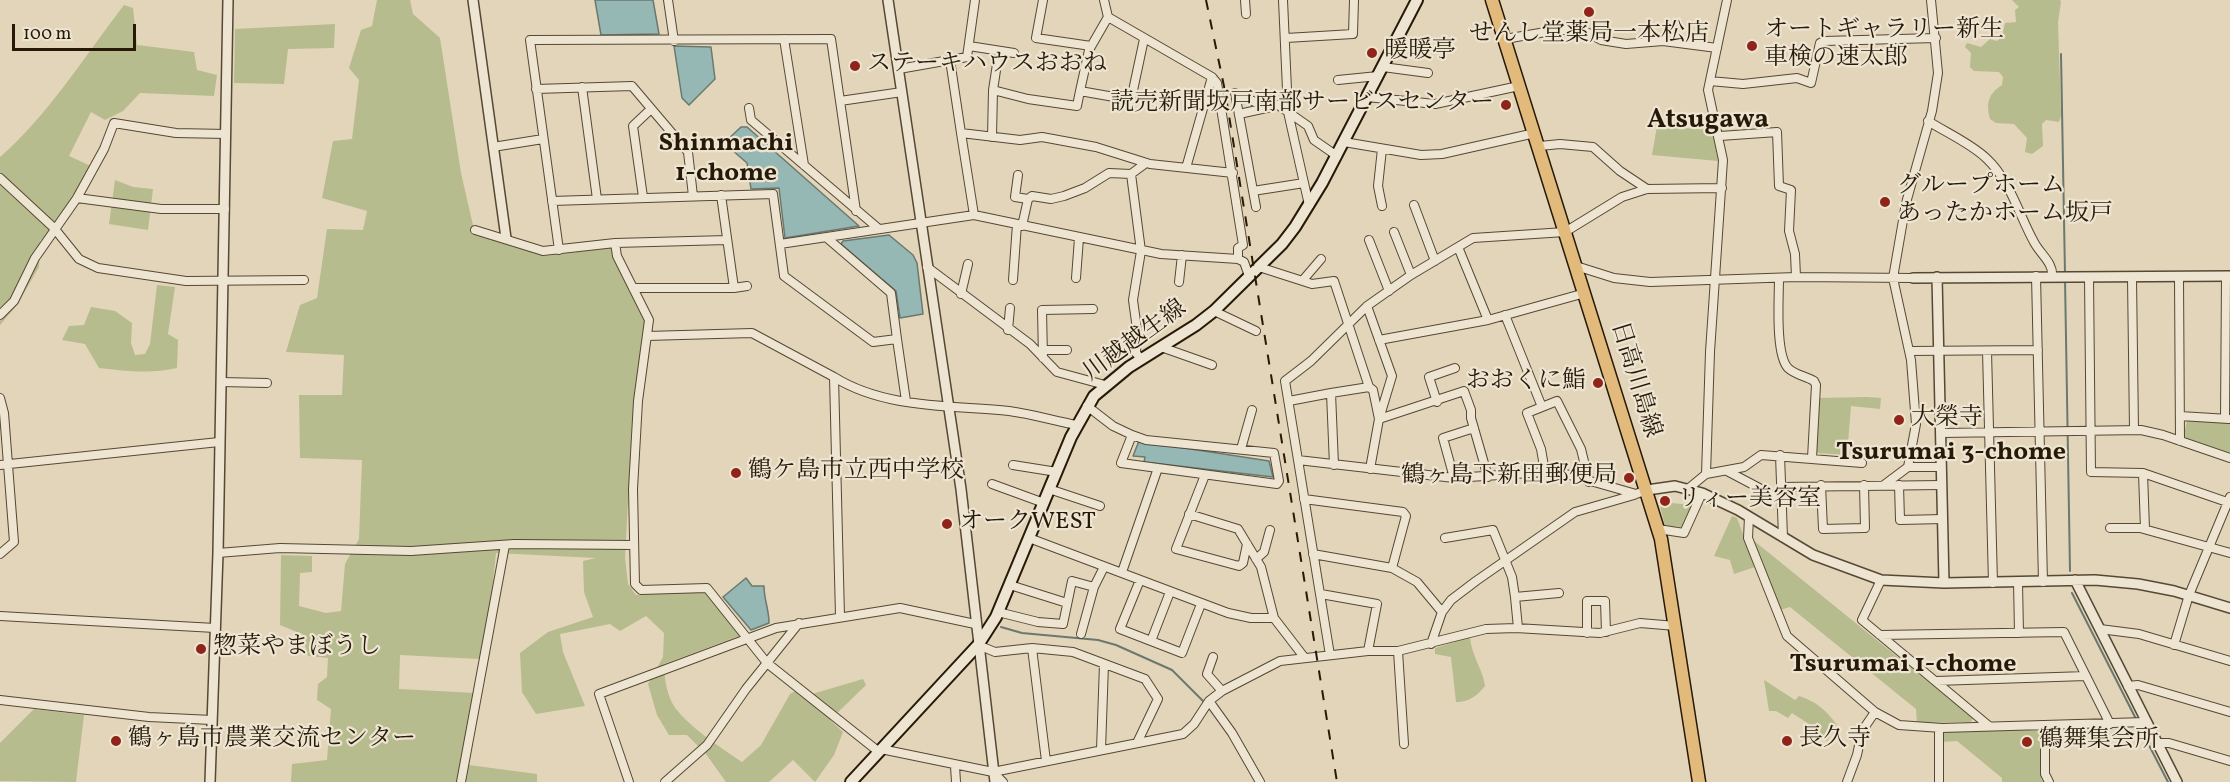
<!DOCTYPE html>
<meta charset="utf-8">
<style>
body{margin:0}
#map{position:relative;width:2230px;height:782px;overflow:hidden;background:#e3d5b9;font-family:Vollkorn,serif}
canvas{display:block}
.scale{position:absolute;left:12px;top:24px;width:124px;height:27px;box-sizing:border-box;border:3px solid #271908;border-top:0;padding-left:8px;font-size:18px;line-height:21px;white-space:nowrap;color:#271908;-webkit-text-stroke:4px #ede4d2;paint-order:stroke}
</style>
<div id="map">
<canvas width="2230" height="782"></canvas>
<div class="scale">100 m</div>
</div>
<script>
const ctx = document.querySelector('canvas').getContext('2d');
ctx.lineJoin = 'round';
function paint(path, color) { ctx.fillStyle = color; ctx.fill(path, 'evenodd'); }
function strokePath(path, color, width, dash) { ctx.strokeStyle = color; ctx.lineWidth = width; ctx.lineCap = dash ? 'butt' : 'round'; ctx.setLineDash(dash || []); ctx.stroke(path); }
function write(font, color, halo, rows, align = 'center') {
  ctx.font = font + ' Vollkorn,"Noto Serif JP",serif'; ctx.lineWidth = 4.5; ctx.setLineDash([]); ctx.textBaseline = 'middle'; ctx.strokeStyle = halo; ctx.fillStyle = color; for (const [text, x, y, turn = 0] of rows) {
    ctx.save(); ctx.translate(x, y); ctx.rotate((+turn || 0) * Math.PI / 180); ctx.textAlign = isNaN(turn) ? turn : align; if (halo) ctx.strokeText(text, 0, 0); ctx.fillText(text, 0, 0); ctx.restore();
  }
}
paint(new Path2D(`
 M377 0H410L413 14 440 38 461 173 475 234 545 256 610 248 643 313 645 322 632 425 625 558 628 584 636 595 707 588 742 635 664 664C664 678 667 697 676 709 691 728 721 748 742 762L761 745 790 694 795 691 802 697 863 679 866 685 830 720 843 732 834 755 815 782 793 760 769 782H726L706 754 687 735H669L657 715 648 684 663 657 664 633 646 616 620 631 610 624 560 634 563 652 585 706 536 714 522 692 520 653 548 632 593 617 584 592 583 561 596 558 496 553 492 591 479 659 400 655 399 689 475 693 469 765 537 774V782H291L292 764 327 760 331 709 317 700 318 684 327 677 328 658 308 656 302 634 280 625 281 555 312 556V572L300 573 299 606 326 613 341 611 345 564 359 539 362 460 300 458 299 395H342L344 355 286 352 300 305 317 298 327 229 363 230 367 211 322 198 333 141 352 139 359 80 349 68 361 30 372 26Z
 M2012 0H2060L2061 2 2058 22 2061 116 2059 122 2046 120 2042 124 2043 146 2032 154 2025 152 2027 138 2014 124 1996 123 1990 119C1986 103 1988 94 2002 85L2003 77 1999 72 1974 71 1970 67 1971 53 1965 47 1967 43 1981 47 1990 39 1997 41 2002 37 2005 23 2016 22 2015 10 2019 7Z
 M124 5 133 8 137 45 194 52 197 70 217 75 214 96 140 93 123 111 105 120 91 112 69 156 93 167 54 228 40 241 39 267 17 305 0 325V157C46 118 87 53 124 5Z
 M335 24 334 48 288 49 284 84 234 83 235 29Z
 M1657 126 1712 130 1718 161 1652 155Z
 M115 180 133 187 153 189 148 230 109 224Z
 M157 285 175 287 168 334 178 340 177 368C151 374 126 371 99 368L85 344 62 340 69 326 84 325 91 307 115 311 132 323 131 343 135 355 145 354 150 344Z
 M1867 397 1881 398 1880 409 1851 406 1847 455 1818 453 1815 451 1818 398Z
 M2187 421 2230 423V454L2187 439 2184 435Z
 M1661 502 1692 505 1683 527 1665 526 1660 506Z
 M1732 516 1737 518 1755 567 1734 574 1730 560 1714 556Z
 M1753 540 1973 718 1971 722 1917 723 1916 709 1790 607 1780 610Z
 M1470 637C1472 658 1483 669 1485 686 1477 696 1469 702 1456 702L1451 657 1435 654V648Z
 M1764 680 1795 700 1799 696C1817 702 1826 710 1837 725L1827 741 1809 731 1812 726 1792 713 1788 718 1776 711H1769Z
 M34 709 84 715 76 782 0 781V743Z
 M2038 728 2041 731V779L2044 782H2002V778L1957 741 1941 742 1944 731Z`), '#b6bc8d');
const water = new Path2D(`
 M595 0H653L659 34 601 35Z
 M674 46 711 47 715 79 689 105 682 98Z
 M741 127H747L859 226 785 238 779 188 751 189 747 163 724 143Z
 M889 235 913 255 917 263 923 314 900 318 896 291 841 244 843 241Z
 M1139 441 1269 461 1273 477 1144 462 1145 457 1133 456Z
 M746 578 752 586H764C764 600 769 609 769 623L751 630 723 597Z`);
paint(water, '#96b8b4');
strokePath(water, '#6a786f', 1.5);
strokePath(new Path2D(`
 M2061 54 2065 274
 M2065 279 2070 571
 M2072 593 2136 719
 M1001 627 1022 633 1098 640 1116 645 1172 670 1204 702
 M2138 724 2168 782`), '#6a786f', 2);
const minor = new Path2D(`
 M668 0 674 41
 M1043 0 1036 38 1091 46
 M1104 0 1108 17 1212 77 1217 83 1243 245 1238 248V259
 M1245 0 1246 14
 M1108 17 1089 50 1080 91 1131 100 1144 39
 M1286 38 1353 34 1354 0
 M784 39 804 165
 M1505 39 1557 30H1583L1601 40 1626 44 1663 41 1717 48
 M969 46 1014 53
 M950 60 967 57 975 0
 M1383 67 1428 73
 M899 69 950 60 961 133 1020 140 1042 137 1096 147 1150 164 1233 173
 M1338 80 1378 76
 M1710 81 1743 84 1797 78 1811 83 1820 43 1824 41 1936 38
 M582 87 597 199
 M536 89 632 86 688 152 693 196
 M993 90 999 51
 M1367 97 1435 104 1519 86
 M840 101 902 92
 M749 108 751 120 879 229
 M1239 114 1271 107
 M1928 121C1947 133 1970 143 1986 158 2010 180 2019 215 2034 242 2040 254 2054 263 2052 277
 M961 133 974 215
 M1720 136 1777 132 1779 186 1791 190 1789 231 1795 254 1796 277
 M992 137 993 90 1028 99 1077 106 1080 91
 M1344 142 1421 155 1442 154 1535 133
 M1540 146 1560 144 1593 147 1620 171 1647 189
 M493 147 543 139
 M1382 149 1378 186 1382 206
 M1186 168 1212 77
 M1131 174 1141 251 1133 300 1137 329 1136 353 1141 359
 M1018 175 1015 197 1028 199
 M0 178 54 228 79 259 98 268 186 281 304 280
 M1304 183 1309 205
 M1253 191 1304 183 1288 112 1283 0
 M643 197 633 126 651 109
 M77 198 161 209H225
 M552 201 773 194 784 276 873 342 897 339 891 293 827 238
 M1414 205 1435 261
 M1256 207 1235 93 1255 102 1278 105 1308 126 1314 140 1337 156
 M1022 226 1028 199 1032 196 1051 199 1064 196 1085 188 1109 173 1131 174 1146 163
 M475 230 543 251 615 243 727 240
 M1394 232 1411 275
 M1369 240 1389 291
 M615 243 617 256 649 320 638 401 633 489 635 584 641 590 707 588 767 663 879 752
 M780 244 974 215 1161 254 1238 259 1244 262 1249 276
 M1458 247 1488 320
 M559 250 530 40 831 39 856 211
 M1576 266 1614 278 1650 282 1796 277 1913 278
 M927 267 1030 344 1057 372 1105 385
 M1259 267 1312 284 1334 281 1369 387
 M2036 276 2043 582
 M1076 278 1079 238
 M1779 278C1779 298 1775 354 1788 368 1795 375 1806 376 1814 381L1816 385 1812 458
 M2089 278 2091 472 2143 473 2230 503
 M2132 278 2134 430
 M2179 278 2180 441
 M1013 280 1017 224
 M1303 280 1321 259
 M1179 282 1182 255
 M633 288H734L721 195
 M734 288 747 286
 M961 294 968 264
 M1367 306 1392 376 1379 419 1370 469
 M1214 311 1256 331
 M0 315 14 301 35 258 77 198 104 149 114 123 176 133 226 134
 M1505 315 1542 407
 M1008 330 1010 308
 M647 336 752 333 834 377 840 616
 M897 339 906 401
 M1379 340 1488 320 1585 293
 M1161 347 1212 365
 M1045 350H1067
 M1909 351 2038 350
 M1987 351 1993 583
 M1043 358 1042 310 1093 309
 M834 377C885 409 951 405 1009 411 1032 414 1055 421 1077 425
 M221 382 267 383
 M0 398 4 413 14 542 0 554
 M1289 401 1331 393
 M1437 402 1429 377 1455 368
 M1087 406 1113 426 1132 435 1121 463 1158 468
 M2180 416 2229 419
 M2225 418 2226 277
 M1942 433 2141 430 2163 435 2230 458
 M1241 449 1252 410
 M1780 455 1783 537
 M1298 460 1285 381 1311 361 1367 306 1411 275 1473 238 1565 232 1622 197 1647 189 1722 188
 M0 465 219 442
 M1013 465 1057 472
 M1334 465 1331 393 1369 387 1373 390 1379 419 1464 391 1471 410V418L1488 477
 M1908 467H1941
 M1727 471 1782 500
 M1545 472 1541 449 1527 413 1557 401 1581 449 1589 482
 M2143 473 2145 529
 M1706 474 1710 352 1723 160 1708 90 1727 0
 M1205 475 1176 549 1239 566 1243 563 1247 544
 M1454 478 1443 438 1474 428
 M992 484 1044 503
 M1821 485 1823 529 1865 528 1864 485
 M1884 485 1908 467 1916 424 1911 360 1893 278 1906 203 1932 111 1938 73 1931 0
 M1899 485 1900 520 1943 519
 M1781 487 1942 485
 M1689 488 1706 474 1744 467 1761 455 1862 463
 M1049 489 1100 506
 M1304 499 1403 512 1406 516 1392 568
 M1189 514 1238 529 1261 567 1274 618
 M1749 517 1748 538 1787 636 1875 712 1899 725 1942 728 2146 722
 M2110 528H2140L2230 553
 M1658 529 1684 533 1702 493
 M1029 538 1228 613 1251 618H1274L1304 657
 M1445 538 1493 530 1512 577 1515 597
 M218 553 280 548 411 551 514 544 634 545
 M1313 554 1392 568 1417 582 1442 612
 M1256 559 1264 552 1270 530
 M1122 572 1158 468 1277 484 1279 481 1274 453 1146 440 1132 435
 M1140 580 1120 629 1182 653 1201 604
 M1881 580 1862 620 1989 726
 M2018 582 2019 633
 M1010 585 1067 603
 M1321 594 1377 604 1368 651
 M998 612 1038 622 1063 624 1072 581 1094 587
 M0 616 215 628
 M1518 628 1515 597 1559 593
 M2100 629 2139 634 2230 661
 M1587 633V601H1605L1606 632
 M1081 634 1094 587 1104 567
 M1880 635 2064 632 2110 724
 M1151 641 1170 592
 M1431 644 1442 612 1451 600 1476 581 1575 512 1634 495
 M978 645 995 652 1032 648 1073 652 1145 679 1158 699 1137 743
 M2174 645 2189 595 2230 497
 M1032 648 1046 761
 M1398 651 1404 744
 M1330 655 1298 460 1454 478 1545 472 1566 474 1636 494 1647 490
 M1213 657 1207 674 1222 691
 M1936 681 2086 676
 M2128 686 2138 685 2230 712
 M0 700 149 717 212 720
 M1209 701 1232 733 1260 782
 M2045 725V774L2049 782
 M1939 728V782
 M2157 743H2169L2230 761
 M881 749 993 772 1183 734 1194 724 1209 701 1222 691 1280 661 1368 651H1398L1486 629 1516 628 1600 633 1640 623 1676 626
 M1101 750 1104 664
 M955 766 956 782
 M993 772 1003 782
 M461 782 505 545
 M629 782 599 694 776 628 900 608 975 624
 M665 782 707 745 746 689 799 623
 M1847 782 1857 755 1862 731 1875 712`);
const tertiary = new Path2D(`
 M473 0 506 238
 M888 0 961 489 995 782
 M1937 277 1944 583
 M1913 278 2230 276
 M1647 490 1675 486 1702 493 1738 510 1813 555 1881 580 1944 583 2095 580 2138 584 2174 591 2230 608
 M2075 580 2177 782
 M210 782 218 553 228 0`);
const secondary = new Path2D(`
 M851 782 978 645 996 617 1071 437 1094 396 1129 367 1196 325 1214 311 1282 244 1295 227 1322 183 1417 0`);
const primary = new Path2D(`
 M1492 0 1661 539 1699 782`);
strokePath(minor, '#564834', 10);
strokePath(tertiary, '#564834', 12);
strokePath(secondary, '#271908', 14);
strokePath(primary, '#271908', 15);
strokePath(minor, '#ede4d2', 8);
strokePath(tertiary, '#ede4d2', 9);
strokePath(secondary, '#ede4d2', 10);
strokePath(primary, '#e2ba7c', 12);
strokePath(new Path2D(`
 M1206 0 1225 91 1337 782`), '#271908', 2, [10, 10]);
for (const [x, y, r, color] of [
 [1589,12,6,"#8f2418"],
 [1752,46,6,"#8f2418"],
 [1372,53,6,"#8f2418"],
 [855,66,6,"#8f2418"],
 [1506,105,6,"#8f2418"],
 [1885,202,6,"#8f2418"],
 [1598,383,6,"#8f2418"],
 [1899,420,6,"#8f2418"],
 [736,473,6,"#8f2418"],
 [1629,478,6,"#8f2418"],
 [1665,501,6,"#8f2418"],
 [947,524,6,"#8f2418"],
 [201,649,6,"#8f2418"],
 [116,741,6,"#8f2418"],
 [1787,741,6,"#8f2418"],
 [2027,742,6,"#8f2418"]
]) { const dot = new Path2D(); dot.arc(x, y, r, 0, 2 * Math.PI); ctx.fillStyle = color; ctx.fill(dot); strokePath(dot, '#ede4d2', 2); }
write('24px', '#271908', '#ede4d2', [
 ["オートギャラリー新生",1764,32],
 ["車検の速太郎",1764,60],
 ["せんし堂薬局一本松店",1589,36,"center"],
 ["暖暖亭",1384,53],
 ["ステーキハウスおおね",867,66],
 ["読売新聞坂戸南部サービスセンター",1494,105,"right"],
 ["グループホーム",1897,188],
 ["あったかホーム坂戸",1897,216],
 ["おおくに鮨",1586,383,"right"],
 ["大榮寺",1911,420],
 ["鶴ケ島市立西中学校",748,473],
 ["鶴ヶ島下新田郵便局",1617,478,"right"],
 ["リィー美容室",1677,501],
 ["オークWEST",959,524],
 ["惣菜やまぼうし",213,649],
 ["鶴ヶ島市農業交流センター",128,741],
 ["長久寺",1799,741],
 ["鶴舞集会所",2039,742]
], 'left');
write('24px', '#271908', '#ede4d2', [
 ["川越越生線",1136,342,-36],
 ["日高川島線",1634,380,73]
]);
write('bold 26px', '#271908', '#ede4d2', [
 ["Shinmachi",726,145],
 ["1-chome",726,175],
 ["Tsurumai 3-chome",1951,454],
 ["Tsurumai 1-chome",1903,666]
]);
write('bold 27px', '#271908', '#ede4d2', [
 ["Atsugawa",1708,122]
]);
</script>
